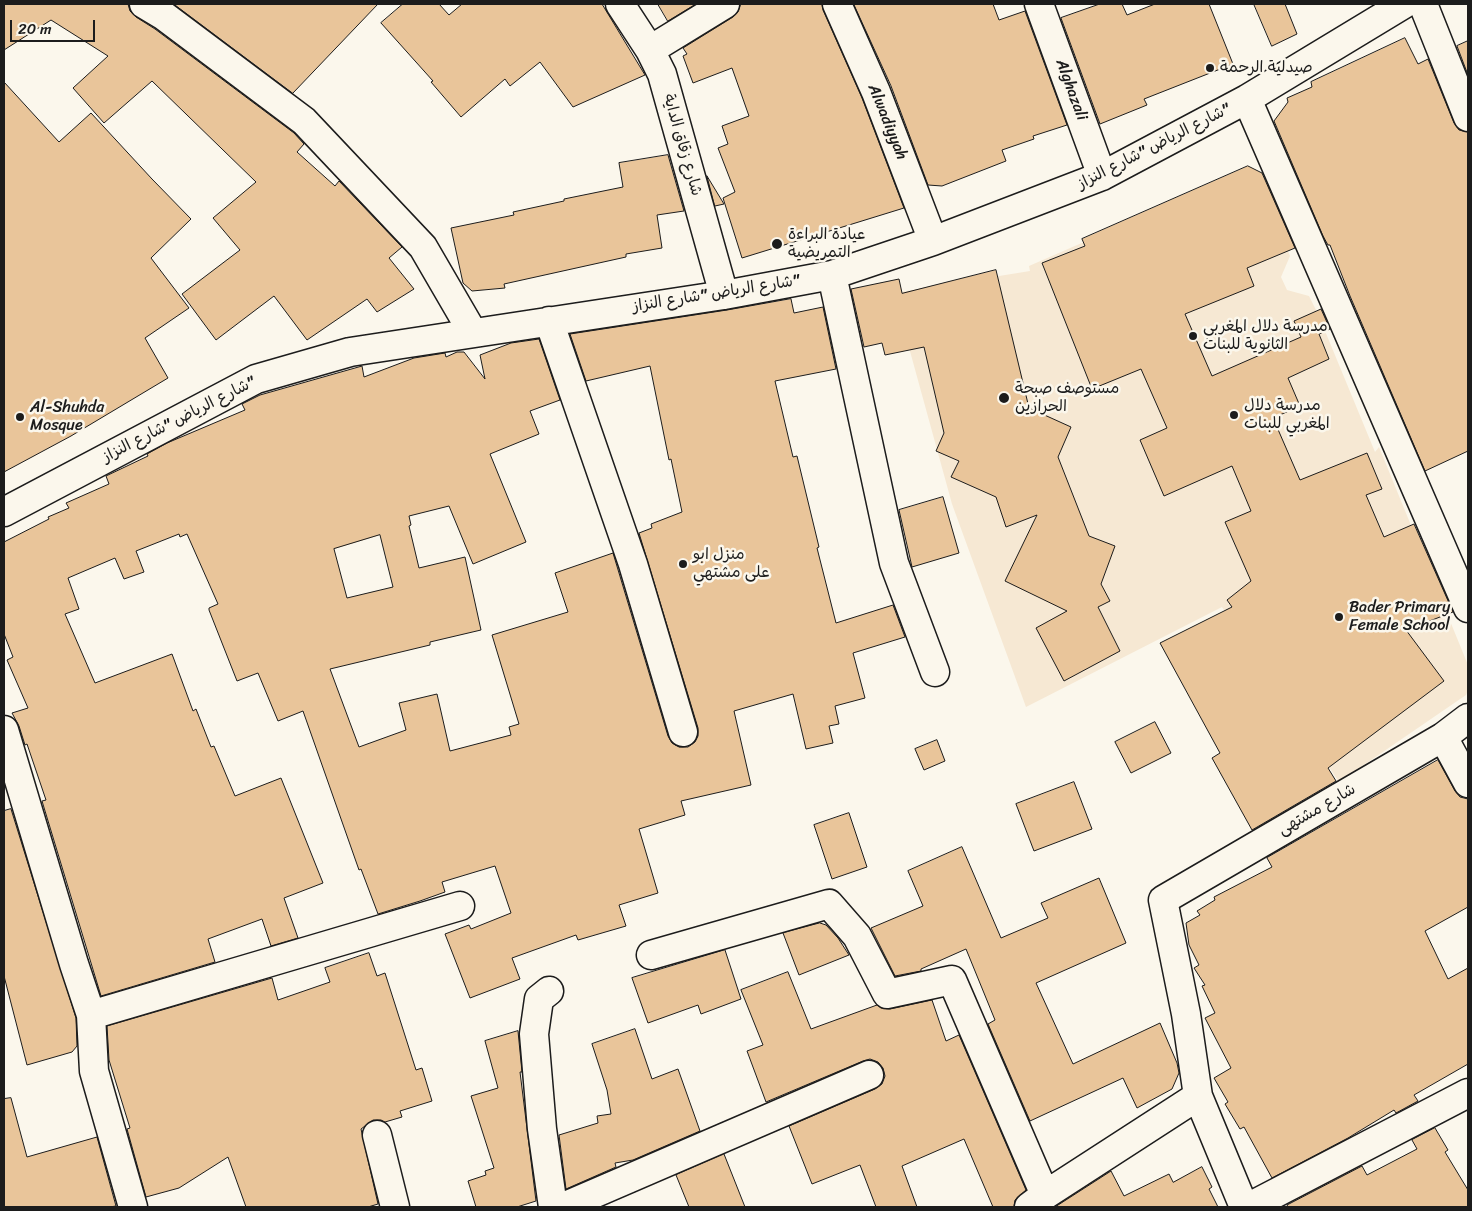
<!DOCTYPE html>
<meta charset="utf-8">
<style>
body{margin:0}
#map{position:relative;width:1472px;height:1211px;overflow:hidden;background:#fbf7ec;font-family:Sriracha,sans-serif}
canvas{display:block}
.frame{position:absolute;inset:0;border:5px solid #1c1c1c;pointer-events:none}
.scale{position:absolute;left:10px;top:20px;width:85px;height:22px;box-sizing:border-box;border:2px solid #1c1c1c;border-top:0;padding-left:6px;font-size:15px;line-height:18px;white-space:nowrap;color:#1c1c1c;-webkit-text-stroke:4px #fbf7ec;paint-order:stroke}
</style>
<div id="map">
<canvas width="1472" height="1211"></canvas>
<div class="frame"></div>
<div class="scale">20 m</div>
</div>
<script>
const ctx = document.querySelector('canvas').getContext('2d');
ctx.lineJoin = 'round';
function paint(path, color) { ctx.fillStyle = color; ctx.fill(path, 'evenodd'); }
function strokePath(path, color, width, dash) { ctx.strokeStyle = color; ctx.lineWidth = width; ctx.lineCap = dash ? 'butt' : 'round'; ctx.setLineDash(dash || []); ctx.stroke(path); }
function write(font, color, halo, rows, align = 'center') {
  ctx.font = font + ' Sriracha,"Playpen Sans Arabic",sans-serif'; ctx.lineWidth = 5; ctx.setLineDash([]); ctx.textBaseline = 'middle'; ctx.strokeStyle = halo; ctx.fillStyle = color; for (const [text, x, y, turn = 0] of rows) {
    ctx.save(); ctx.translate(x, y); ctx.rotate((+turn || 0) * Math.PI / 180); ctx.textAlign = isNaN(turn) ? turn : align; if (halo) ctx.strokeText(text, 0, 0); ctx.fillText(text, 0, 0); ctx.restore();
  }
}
paint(new Path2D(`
 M1242 173 1261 183 1290 256 1281 277 1287 290 1309 296 1318 314 1375 452 1379 447 1468 665V690L1466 695 1339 782 1222 607 1026 707 952 504 894 293 1030 271 1029 266Z`), '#f6e8d3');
const building = new Path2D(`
 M4 4H128L130 11 136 17 155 29 294 133 304 144 297 152 335 186 339 181 402 247 389 258 414 289 377 312 367 299 307 340 274 296 216 340 182 294 240 250 213 218 256 182 152 81 104 123 73 88 108 56 51 20 4 50Z
 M174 4H378L293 93Z
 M403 4H439L449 15 462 4H602L645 75 573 107 540 62 510 86 505 79 461 117 431 82 433 81 381 23Z
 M658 4H696L668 21Z
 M741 4H822L823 10 862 98 904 208 742 258 723 198 735 192 718 148 728 144 722 126 749 116 732 68 693 83 683 56 687 54 683 48 733 17 738 12Z
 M854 4H993L999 20 1025 11 1067 125 1033 136 1034 139 1002 150 1006 161 942 186 928 185 891 86Z
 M1100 4H1122L1127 15 1155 4H1209L1233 64 1144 99 1147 105 1100 124 1061 18Z
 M1254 4H1285L1297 34 1272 46Z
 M1405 38 1418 64 1428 59 1454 123 1459 130 1468 132V451L1425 471 1350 296 1330 245H1328L1323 236 1274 121 1288 102 1287 98 1312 87 1311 82Z
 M1468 41V75L1457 46Z
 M4 82 59 142 91 113 152 179 191 219 151 258 189 308 145 338 168 378 71 436 4 472Z
 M668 155 684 211 657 215 662 248 626 254V257L504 284 505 288 472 291 463 283 451 228 514 215 513 212 564 201V199L623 187 619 163Z
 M1248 166 1262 173 1295 248 1247 268 1254 286 1185 314 1212 376 1301 337 1294 321 1321 309 1330 329 1319 334 1329 359 1288 378 1300 406 1273 418 1300 480 1367 453 1382 489 1366 495 1384 537 1414 524 1453 612 1406 630 1444 681 1328 768 1336 781 1252 830 1212 758 1220 753 1160 643 1232 607 1227 600 1251 581 1225 522 1251 511 1232 466 1164 496 1140 440 1167 428 1141 369 1092 389 1042 263 1085 246 1082 239Z
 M707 176 724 204 715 206Z
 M996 270 1029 408 1071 427 1058 457 1089 536 1115 546 1101 584 1110 601 1098 607 1120 651 1064 681 1036 628 1067 611 1005 581 1037 515 1006 527 996 497 951 477 959 461 936 451 944 433 924 347 885 355 882 343 864 347 851 289 899 279 902 293Z
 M791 299 794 313 823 307 836 369 775 381 793 457 797 456 819 547 817 548 836 623 893 605 905 637 853 653 865 698 835 706 839 724 829 726 833 743 806 749 793 694 734 711 751 785 681 801 685 815 639 829 658 893 619 905 626 926 578 940 576 935 512 958 520 979 470 998 445 934 469 925 471 929 511 913 495 866 442 882 445 892 420 901 378 914 361 869 359 870 303 711 278 721 258 673 237 681 209 610V608L218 604 187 534 180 537 179 534 136 551 144 572 124 579 115 558 68 578 79 609 65 614 95 683 172 654 193 711 196 709 211 747 214 746 235 796 281 778 323 883 284 898 298 938 271 946 262 919 208 939 215 962 101 996 42 801 46 800 27 744 25 745 19 726 12 713 28 708 7 660 13 657 4 634V542L49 519 48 517 69 508 66 503 109 484 106 476 148 456 147 454 167 443 245 410 242 404 260 395 362 366 364 377 414 358 445 353 446 357 457 352H464L485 379 480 355 511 343 539 339 560 400 530 411 539 434 490 454 526 542 473 564 449 506 409 516 411 525 409 526 419 568 465 557 481 630 430 642V645L330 669 359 747 406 730 399 703 437 694 450 751 511 735 509 727 519 724 492 635 568 612 555 573 613 553 668 736 672 743 679 747H688L695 742 698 736V728L639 533 652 528 651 524 682 512 671 459 669 460 650 366 586 381 570 334 727 310ZM380 535 393 587 347 598 334 549Z
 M943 497 959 553 912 567 899 510Z
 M1155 722 1171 753 1131 773 1115 742Z
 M937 740 945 761 924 770 915 749Z
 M1438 760 1455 791 1460 797 1468 799V907L1425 931 1448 979 1468 968V1064L1414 1095 1418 1101 1396 1113 1394 1110 1348 1138 1272 1178 1244 1127 1240 1129 1225 1104 1228 1102 1214 1078 1231 1068 1205 1018 1215 1013 1202 986 1205 985 1194 968 1199 965 1189 945 1186 923 1200 915 1197 911 1215 900 1214 897 1272 867 1267 858Z
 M1074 782 1092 829 1034 851 1016 804Z
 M11 809 76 1018 77 1046 72 1052 27 1065 4 976V811Z
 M849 813 867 867 832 879 814 825Z
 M962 847 1001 938 1048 918 1041 903 1099 878 1126 943 1036 983 1073 1064 1160 1023 1177 1063 1179 1073 1172 1089 1137 1108 1123 1078 1030 1121 988 1024 995 1020 966 949 921 969V971L895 976 871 928 923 906 908 871Z
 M820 923 826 925 838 938 849 955 799 975 783 933Z
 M725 950 741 999 701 1014 698 1005 648 1023 632 978Z
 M369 953 377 976 385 973 416 1070 422 1068 432 1101 400 1111 402 1117 385 1122 381 1120H373L361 1129 378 1204 368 1207H246L228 1157 179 1188 146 1197 127 1129 130 1128 109 1060 107 1026 272 978 278 1000 330 982 325 968Z
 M788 972 811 1029 877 1005 881 1008 890 1009 932 1000 946 1041 959 1035 1026 1190 1015 1200 1014 1207H993L964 1139 902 1166 917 1207H876L860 1165 812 1184 789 1126 875 1089 882 1084 885 1076 883 1068 878 1062 870 1059 863 1061 766 1102 747 1051 763 1045 741 990Z
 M635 1029 652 1079 678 1069 700 1131 633 1160 615 1163 616 1167 566 1189 559 1135 598 1123 597 1116 611 1114 607 1090 592 1044Z
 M518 1031 522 1072H520L536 1201 517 1207H476L468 1181 486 1175 485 1171 494 1168 471 1096 498 1088 485 1041Z
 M11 1098 27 1157 97 1137 116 1206 110 1207H4V1099Z
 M1435 1128 1448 1150 1445 1152 1468 1190V1207H1288L1287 1205 1362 1166 1367 1175 1417 1149 1412 1140Z
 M724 1154 745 1207H689L676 1175Z
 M1202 1167 1212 1187 1209 1189 1218 1207H1055L1111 1171 1124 1196 1169 1174 1173 1182Z`);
paint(building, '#e9c59a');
strokePath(building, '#1c1c1c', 1);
const minor = new Path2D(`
 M144 4 164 16 304 121 423 247 473 333
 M620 4 650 50 662 74 724 295
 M837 4 876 92 933 241
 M1039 4 1102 176
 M1423 4 1468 117
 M650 50 725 4
 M1247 99 1468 608
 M832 275 894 563 935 672
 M549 321 633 564 683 732
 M4 512 256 379 350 352 724 295 832 275 933 241 1102 176 1247 99 1404 4
 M4 730 74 964 91 1015 94 1071 133 1207
 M1443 737 1468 783
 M651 955 829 904 857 936 887 994 952 980 1045 1195
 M549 991 539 999 534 1034 542 1129 553 1207
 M91 1015 460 906
 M377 1135 395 1207
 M563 1207 869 1075
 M1029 1207 1045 1195 1198 1096
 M1244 1207 1198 1096 1186 1014 1163 900 1443 737 1468 718
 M1249 1207 1468 1093`);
strokePath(minor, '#1c1c1c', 31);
strokePath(minor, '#fbf7ec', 28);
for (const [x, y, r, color] of [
 [1210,68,5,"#1c1c1c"],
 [777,244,6,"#1c1c1c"],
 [1193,336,5,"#1c1c1c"],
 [1004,398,6,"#1c1c1c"],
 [1234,415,5,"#1c1c1c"],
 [20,417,5,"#1c1c1c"],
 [683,564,5,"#1c1c1c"],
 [1339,617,5,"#1c1c1c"]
]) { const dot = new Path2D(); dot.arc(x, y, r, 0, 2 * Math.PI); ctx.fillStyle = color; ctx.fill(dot); strokePath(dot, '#fbf7ec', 2); }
write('16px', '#1c1c1c', '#fbf7ec', [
 ["صيدلية الرحمة",1220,68],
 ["عيادة البراءة",788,235],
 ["التمريضية",788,253],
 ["مدرسة دلال المغربي",1203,327],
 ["الثانوية للبنات",1203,345],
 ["مستوصف صبحة",1015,389],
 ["الحرازين",1015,407],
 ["مدرسة دلال",1244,406],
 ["المغربي للبنات",1244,424],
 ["Al-Shuhda",30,408],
 ["Mosque",30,426],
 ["منزل ابو",693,555],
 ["على مشتهي",693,573],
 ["Bader Primary",1349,608],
 ["Female School",1349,626]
], 'left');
write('16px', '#1c1c1c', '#fbf7ec', [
 ["Alghazali",1071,90,70],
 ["Alwadiyyah",887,122,68],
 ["شارع زقاق الداية",682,145,74],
 ["شارع الرياض \"شارع النزاز\"",1154,147,-27],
 ["شارع الرياض \"شارع النزاز\"",716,294,-9],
 ["شارع الرياض \"شارع النزاز\"",179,420,-27],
 ["شارع مشتهى",1317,810,-30]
]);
</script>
